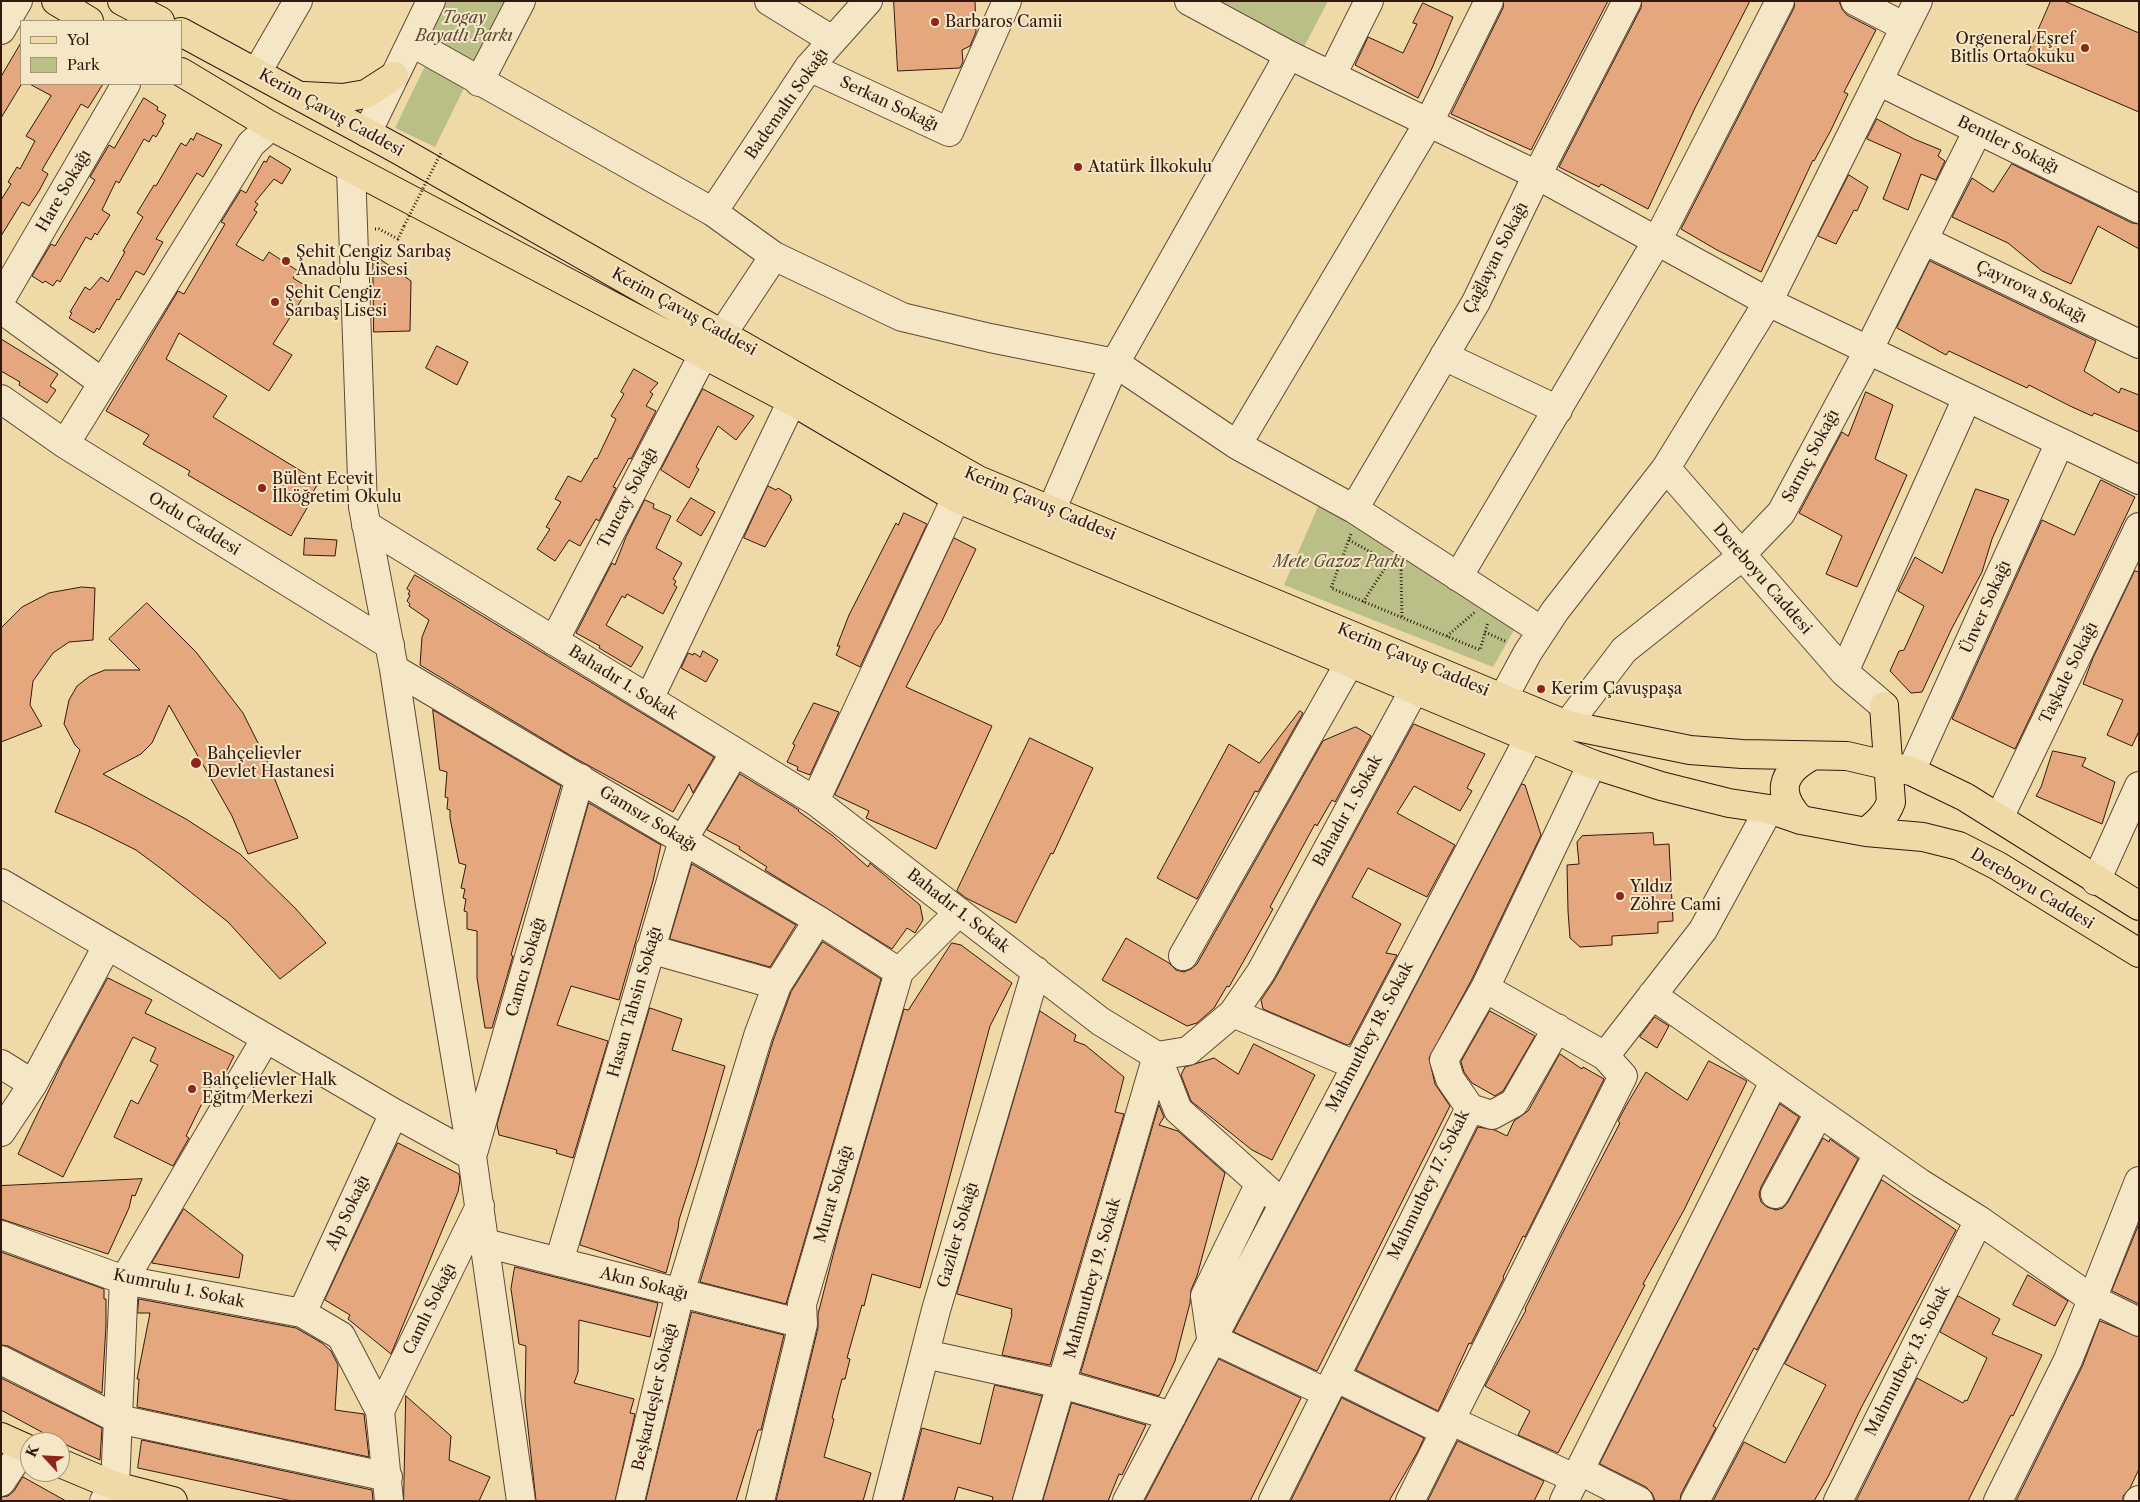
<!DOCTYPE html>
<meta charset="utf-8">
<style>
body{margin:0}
#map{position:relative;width:2140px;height:1502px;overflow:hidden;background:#efd9a7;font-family:"Libre Caslon Text",serif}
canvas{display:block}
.frame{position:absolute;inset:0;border:2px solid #32180f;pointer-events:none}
.legend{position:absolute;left:20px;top:20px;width:162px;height:65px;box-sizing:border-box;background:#f5e6c6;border:1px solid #a7947d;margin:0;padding:6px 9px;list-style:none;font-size:15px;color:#32180f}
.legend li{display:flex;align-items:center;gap:10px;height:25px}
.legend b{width:25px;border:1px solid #a7947d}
.north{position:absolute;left:20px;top:1432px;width:50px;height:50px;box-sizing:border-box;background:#f5e6c6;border:1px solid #a7947d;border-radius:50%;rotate:295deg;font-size:14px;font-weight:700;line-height:20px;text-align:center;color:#32180f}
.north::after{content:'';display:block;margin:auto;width:18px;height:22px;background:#8f2418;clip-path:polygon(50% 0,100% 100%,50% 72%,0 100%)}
</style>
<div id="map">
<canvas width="2140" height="1502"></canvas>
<div class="frame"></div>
<ul class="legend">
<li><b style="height:6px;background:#efd9a7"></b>Yol</li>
<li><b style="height:14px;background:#babf87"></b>Park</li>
</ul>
<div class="north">K</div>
</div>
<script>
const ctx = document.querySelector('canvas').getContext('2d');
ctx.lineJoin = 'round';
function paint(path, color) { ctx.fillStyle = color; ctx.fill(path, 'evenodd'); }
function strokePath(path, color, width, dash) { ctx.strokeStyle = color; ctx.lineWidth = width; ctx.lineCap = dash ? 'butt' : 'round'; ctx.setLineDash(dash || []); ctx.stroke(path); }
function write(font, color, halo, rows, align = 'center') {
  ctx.font = font + ' "Libre Caslon Text",serif'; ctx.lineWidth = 4; ctx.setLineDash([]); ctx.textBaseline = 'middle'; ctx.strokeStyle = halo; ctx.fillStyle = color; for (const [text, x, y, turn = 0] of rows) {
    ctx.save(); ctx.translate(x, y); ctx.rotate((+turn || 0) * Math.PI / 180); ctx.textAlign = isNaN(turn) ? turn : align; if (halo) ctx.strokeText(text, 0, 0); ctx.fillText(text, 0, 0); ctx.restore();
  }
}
paint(new Path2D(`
 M440 1H507L475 62 423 35Z
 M1216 1H1328L1304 47Z
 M426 64 465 86 435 147 395 128Z
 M1320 502 1518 623 1493 667 1284 585Z`), '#babf87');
const building = new Path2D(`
 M894 1H975L976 32 970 46 962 50 963 62 960 68 898 71Z
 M1504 1H1608L1531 150 1451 114 1503 8Z
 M1642 1H1750L1695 108 1648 209 1601 184 1599 187 1559 167 1641 8Z
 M1795 1H1839L1842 9 1847 15 1876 30 1844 92 1848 94 1831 130 1814 161 1813 160 1761 272 1717 250 1681 229 1794 8Z
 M2051 1H2064L2139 33V112L2024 63Z
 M1423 3 1453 17 1433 66 1418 98 1355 65 1368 37 1403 53 1417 24 1413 23Z
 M21 43V85L1 118V77Z
 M30 84H103L88 108 81 104 42 170 48 174 39 191 29 206 22 202 1 236V200L11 184 8 182 17 167 20 169 35 141 26 136 51 96Z
 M144 98 158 107 157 110 166 115 162 122 164 123 156 137 153 135 149 142 144 139 123 176 119 183 116 181 102 210 110 215 97 235 95 233 91 240 86 237 60 282 57 280 53 286 45 281 43 283 32 276 51 244 55 246 95 180 90 177 109 145 114 148Z
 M1877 119 1914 139 1941 150 1938 156 1945 161 1936 180 1921 174 1908 210 1883 199 1901 154 1867 139Z
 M197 133 222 145 203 177 197 173 156 239 163 242 144 275 136 271 119 300 117 299 99 330 97 328 94 333 69 318 72 313 70 312 85 287 90 290 101 277 108 282 125 252 123 251 143 217 137 213 154 185 156 186 181 143 186 146 191 138 193 140Z
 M270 156 291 169 282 184 274 179 255 202 258 204 254 210 257 212 236 245 263 261 269 252 298 271 293 278 309 288 273 344 292 355 269 391 179 333 166 359 227 396 213 417 319 482 308 500 311 501 291 536 188 475 190 471 143 444 149 435 106 411 178 291 184 294 225 224 221 222 241 190 246 193 264 161 266 162Z
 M2012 164 2132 223 2139 224V249L2098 226 2071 284 2042 271 2008 243 1952 217 1972 178 1993 192Z
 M1849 175 1868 187 1857 211 1854 210 1836 244 1818 236Z
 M373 254 411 281 410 331 374 332Z
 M1930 261 2096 341 2084 371 2119 393 2121 388 2139 395V432L2094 413 2092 416 2070 406 2029 385 2027 388 1949 351 1946 355 1897 328Z
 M1 339 58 374 50 386 56 390 47 403 19 385 20 382 1 371Z
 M437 346 468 362 457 385 426 368Z
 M634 369 658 383 650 392 653 394 646 406 656 411 631 459 629 458 613 487 616 488 599 521 596 519 580 546 569 540 555 561 537 549 550 529 546 527 561 502 555 499 568 476 581 482 595 458 597 459 616 419 611 416 624 394 621 392Z
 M703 389 754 416 736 440 718 426 696 467 699 469 689 488 661 470Z
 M1866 392 1893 405 1875 459 1907 475 1857 587 1826 574 1842 536 1799 513 1842 432 1848 436Z
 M2101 480 2135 497 2015 749 1952 719 2042 520 2074 535Z
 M768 486 776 490 778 488 791 496 790 498 792 499 765 547 744 538Z
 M1976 489 2009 500 1992 539 1982 572 1952 628 1922 692 1911 693 1890 671 1899 651 1904 650 1924 606 1898 591 1915 557 1942 573Z
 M691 498 715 512 701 536 677 521Z
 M645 500 654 504 653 508 671 516 656 548 682 563 673 579 676 581 674 585 677 587 663 614 627 594 625 598 622 596 606 625 643 647 631 667 599 648 600 646 576 633 612 563 615 565 626 537Z
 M904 513 927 524 860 667 836 655 840 646H837L849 615 896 523 898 525Z
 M305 538 337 540 335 556 304 555Z
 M954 538 976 549 941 623 935 631 906 687 992 726 936 849 866 818 869 811 835 795Z
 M2135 571 2139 572V731L2132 746 2107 735 2123 700 2083 684 2093 658Z
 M415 575 714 757 693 793 689 784 673 812 573 757 420 665 422 637 429 620 409 606 410 604 407 601 410 595 408 594 410 591 407 589Z
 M82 587 95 588 93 640 69 642 53 653 33 681 30 705 42 726 1 742V628L22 607 49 593Z
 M147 603 196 652 243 713 270 767 298 838 248 854 232 816 169 705 152 743 141 754 103 774 186 819 240 854 296 909 326 943 280 979 228 922 163 870 136 850 88 826 55 812 80 750 75 745 64 724 69 700 77 686 90 676 105 670H140L109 639Z
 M703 651 718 660 706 682 681 668 688 653 693 655 694 653 700 657Z
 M814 703 839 712 810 775 797 770 798 767 787 762 795 745 793 744Z
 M433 710 561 786 511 955 513 956 492 1028H485L477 978V931L467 929V912L464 911 466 899 463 898 465 889 461 888 466 865 459 863 450 818V810L447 809 448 798 445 797 447 772 440 770Z
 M1300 711 1303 713 1258 792 1255 791 1197 899 1157 878 1229 744 1259 763Z
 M1414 724 1485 754 1467 788 1472 791 1460 811 1414 786 1397 813 1455 845 1427 897 1368 868 1352 897 1401 924 1386 953 1397 955 1350 1044 1347 1045 1263 1009 1261 1000 1275 979Z
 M1356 727 1371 736 1335 802 1332 800 1317 826 1315 824 1270 907 1273 909 1229 987 1227 986 1214 1008 1197 1023 1187 1026 1102 980 1126 938 1169 963 1176 970 1184 972 1191 969 1197 964 1323 741Z
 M1030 738 1093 768 1053 854 1051 853 1016 923 966 898 957 891Z
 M2053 751 2086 758 2082 766 2115 782 2102 824 2036 796 2041 787Z
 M740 774 799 810 798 811 833 836 868 867 870 863 920 905 923 920 915 933 907 928 892 949 765 870 767 867 739 849 740 847 707 830Z
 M1522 784 1525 785 1541 835 1471 981 1429 1058 1435 1084 1450 1106 1317 1371 1234 1332Z
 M589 803 661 845 653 881 619 1000 571 986 557 1025 608 1041 573 1158 556 1153 557 1150 499 1135 497 1125Z
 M1653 833 1654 845 1669 844 1673 921 1658 922V933L1612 936V945L1580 947 1570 938 1568 911 1567 865 1579 864 1577 842 1582 836Z
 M692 864 796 925 770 967 670 939Z
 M823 942 881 979 786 1304 700 1282 773 1041 791 992Z
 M952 943 961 945 1012 983 990 1026 920 1288 872 1274 864 1306 862 1305 847 1358 850 1359 845 1379H842L832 1418 834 1419 824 1457 871 1473 863 1501H776L818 1328V1314L839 1232 904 1009 908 1010Z
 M108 978 152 1000 145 1013 234 1056 219 1086 212 1083 186 1136 189 1138 173 1166 114 1137 131 1100 138 1104 158 1065 150 1061 156 1048 133 1037 63 1177 18 1154 63 1061Z
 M650 1008 682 1019 672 1050 725 1066 697 1164 679 1220 678 1229 666 1273 580 1245Z
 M1040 1011 1076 1035 1074 1041 1085 1045 1124 1077 1115 1112 1124 1114 1050 1365 1002 1355 1012 1314H1011L1012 1309 957 1294Z
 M1490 1011 1535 1036 1503 1091 1495 1096 1472 1083 1464 1072 1461 1062Z
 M1655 1017 1669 1026 1657 1048 1640 1037Z
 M1254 1044 1315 1075 1272 1160 1252 1150 1191 1101 1181 1075 1185 1067 1214 1058 1238 1074Z
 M1560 1054 1582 1069 1583 1067 1604 1079 1525 1237 1523 1236 1503 1277 1504 1278 1471 1344 1469 1343 1438 1411 1356 1370 1478 1127 1495 1130 1507 1136 1514 1121 1528 1111Z
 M1709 1061 1747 1081 1684 1210 1643 1284 1645 1285 1558 1453 1518 1435 1530 1411 1485 1386 1526 1310 1525 1309 1561 1236 1620 1123 1618 1121 1626 1106 1646 1072 1687 1100Z
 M1780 1104 1799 1117 1761 1187 1759 1194 1761 1202 1767 1207 1776 1210 1783 1208 1788 1202 1823 1138 1829 1142 1830 1139 1858 1159 1757 1350 1754 1348 1743 1369 1713 1426 1716 1428 1681 1494 1680 1501H1655L1652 1493 1646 1487 1600 1464Z
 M1159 1105 1164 1117 1159 1125 1178 1131 1225 1173 1197 1276 1191 1290 1190 1303 1175 1361 1159 1396 1081 1373Z
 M398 1143 459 1174 460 1180 458 1192 391 1354 348 1319 350 1315 325 1300Z
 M142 1179 135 1196 132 1195 129 1208 108 1254 1 1219V1186Z
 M1882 1180 1956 1230 1861 1408 1828 1477 1814 1501H1713L1744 1442 1785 1463 1826 1385 1785 1364Z
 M184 1209 243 1255 239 1278 152 1263Z
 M2139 1224V1304L2112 1291Z
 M1 1252 104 1289V1299H106V1325L102 1393 8 1346 1 1345Z
 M515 1267 658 1303 650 1337 579 1320 578 1372 574 1383 634 1399 630 1413 635 1414 615 1501H536L525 1401 526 1346 519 1344 511 1289Z
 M2028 1275 2068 1301 2055 1326 2013 1305Z
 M1958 1296 2000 1319 1992 1334 2042 1355 2013 1416 2011 1415 1968 1501H1856L1917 1378 1963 1403 1965 1400 1967 1401 1987 1358 1940 1332Z
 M139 1299 296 1328 322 1343 331 1351 338 1365 335 1410 364 1414 369 1457 137 1407 139 1379H137L150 1313H138Z
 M692 1312 784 1335 761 1430H758L736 1501H646Z
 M2100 1321 2139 1337V1469L2130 1488 2123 1496V1501H2016L2082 1367Z
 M1219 1359 1301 1398 1250 1501H1145Z
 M1 1378 102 1428 100 1460 62 1443 1 1410Z
 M995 1385 1042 1396 1012 1501H992L993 1497 958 1487 954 1501H903L922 1428 980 1444Z
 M406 1396 451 1436 449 1460 490 1477 479 1501H404Z
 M1342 1398 1424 1438 1418 1451 1389 1501H1291Z
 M1072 1403 1146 1425 1122 1475 1119 1474 1108 1501H1043Z
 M142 1440 372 1490 373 1501H292L138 1468Z
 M1458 1441 1544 1481 1534 1501H1428Z
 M23 1477 66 1501H1V1497L8 1496 14 1491Z`);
paint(building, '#e5a77d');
strokePath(building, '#32180f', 1);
const minor = new Path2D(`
 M769 1 832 40
 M1189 1 1289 55 1537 175 1768 302 2139 480
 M1855 1 1905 27
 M1 30 18 1
 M411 42 713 212 774 256 902 317 990 338 1115 363 1051 511
 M1289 55 1115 363 1237 445 1354 509 1542 631
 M809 67 949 132 1007 1
 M257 72 298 1
 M1332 75 1369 1
 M1878 81 2139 209
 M479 82 521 1
 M367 133 431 1
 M351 169 363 507 394 669 429 899 472 1156 521 1501
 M713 212 809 67 868 1
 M1923 240 2139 344
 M1 299 126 84
 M1 309 103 383
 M723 333 774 256
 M1444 356 1558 410
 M1 399 65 444 390 645
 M65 444 251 144 271 126
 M1237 445 1429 122 1489 1
 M1666 468 1844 672 1884 706
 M1354 509 1476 302 1537 175 1627 1
 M366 525 815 801 1100 1021 1157 1056 1188 1051 1233 1013 1261 972 1414 690
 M1458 577 1657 241 1780 1
 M554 641 703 355
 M394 669 818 920 899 972
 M1844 672 1967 398
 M1503 698 1528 652 1555 611 1666 468 1768 302 1918 1
 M649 699 792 401
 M1567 725 1624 650 1731 565 1781 513 1868 351 1978 130
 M1911 771 2060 442
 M815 801 956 498
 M1999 818 2139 527
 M2096 881 2139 786
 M1 883 394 1113 472 1156
 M650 949 777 985
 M1183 956 1350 662
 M1652 995 1920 1183 1979 1220 2092 1299 2139 1322
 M1233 1013 1355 1065
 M1157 1056 1178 1110 1273 1195
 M1605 1056 1703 930 1769 809
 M1 1064 33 1084
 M1470 1108 1450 1079 1444 1060 1485 988 1592 764
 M1470 1108 1492 1115 1514 1103 1557 1028
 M1 1132 33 1084 107 946
 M474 1150 580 778
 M1260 1183 1205 1296 1211 1338 1327 1393
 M1775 1194 1819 1113
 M1 1235 124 1280 302 1313 341 1336 380 1411 389 1501
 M485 1243 803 1324
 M559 1262 683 840 735 752
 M302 1313 394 1113
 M925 1354 1062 1384 1172 1416
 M1 1360 118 1419 388 1477
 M1335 1377 1444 1431
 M380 1411 480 1206
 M1450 1420 1576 1479
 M1580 1471 1639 1501
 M1 1482 24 1448
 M104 1501 115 1486 124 1280 266 1038
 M630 1501 680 1293 758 1036 777 985 818 920
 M760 1501 803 1324 802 1304 899 972 959 912
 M887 1501 936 1310 1036 971
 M1027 1501 1157 1056
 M1127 1501 1529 738
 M1273 1501 1470 1108
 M1410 1501 1623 1076 1605 1056 1485 988
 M1564 1501 1774 1082
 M1695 1501 1878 1154
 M1838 1501 1979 1220
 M1998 1501 2068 1360 2139 1181
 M2138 1501 2139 1500`);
const major = new Path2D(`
 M56 1 89 21
 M122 1 160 21
 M181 32 397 149 978 480 1567 725 1690 750 1742 754 1847 756 1911 771 1965 797 2139 906
 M181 72 271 126 792 401 956 498 1592 764 1661 786 1729 803 1769 809 1801 820 1866 832 1923 837 1959 846 1998 866 2139 953
 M304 96 343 98 366 94 394 76
 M1801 820C1776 794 1780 773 1812 756
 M1866 832C1877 823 1886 816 1891 802L1884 706
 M1 1437 30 1450
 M60 1463 115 1486 173 1501`);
strokePath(minor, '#614835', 30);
strokePath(major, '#32180f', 30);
strokePath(new Path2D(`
 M375 229H379L398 239 404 226
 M1351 534 1331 588 1480 650 1488 622
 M1349 540 1403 570
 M1401 570 1402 618
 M1363 602 1389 562
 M1485 632 1507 642
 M1447 636 1475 612`), '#32180f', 3, [1, 2.5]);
strokePath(minor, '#f5e6c6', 28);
strokePath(major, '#efd9a7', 28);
strokePath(new Path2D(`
 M404 226 441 153`), '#32180f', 3, [1, 2.5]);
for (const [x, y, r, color] of [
 [935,22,5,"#8f2418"],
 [2085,48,5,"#8f2418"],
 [1078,167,5,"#8f2418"],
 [286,261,5,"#8f2418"],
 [275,302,5,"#8f2418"],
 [262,488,5,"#8f2418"],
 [1541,689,5,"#8f2418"],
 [196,763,6,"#8f2418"],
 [1620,896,5,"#8f2418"],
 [192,1089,5,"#8f2418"]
]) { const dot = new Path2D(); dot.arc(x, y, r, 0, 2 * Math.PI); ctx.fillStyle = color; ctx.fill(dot); strokePath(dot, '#f5e6c6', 2); }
write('italic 16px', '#5b4a33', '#f5e6c6', [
 ["Togay",464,18],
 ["Bayatlı Parkı",464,36],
 ["Mete Gazoz Parkı",1339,562]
]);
write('16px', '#32180f', '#f5e6c6', [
 ["Barbaros Camii",945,22],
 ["Orgeneral Eşref",2075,39,"right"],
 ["Bitlis Ortaokuku",2075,57,"right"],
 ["Atatürk İlkokulu",1088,167],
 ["Şehit Cengiz Sarıbaş",296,252],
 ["Anadolu Lisesi",296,270],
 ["Şehit Cengiz",285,293],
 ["Sarıbaş Lisesi",285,311],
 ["Bülent Ecevit",272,479],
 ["İlköğretim Okulu",272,497],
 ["Kerim Çavuşpaşa",1551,689],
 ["Bahçelievler",207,754],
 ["Devlet Hastanesi",207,772],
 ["Yıldız",1630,887],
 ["Zöhre Cami",1630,905],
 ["Bahçelievler Halk",202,1080],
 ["Eğitm Merkezi",202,1098]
], 'left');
write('16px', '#32180f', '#f5e6c6', [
 ["Bademaltı Sokağı",787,104,-55],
 ["Serkan Sokağı",889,104,25],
 ["Kerim Çavuş Caddesi",331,113,29],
 ["Bentler Sokağı",2008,145,26],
 ["Hare Sokağı",64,191,-60],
 ["Çağlayan Sokağı",1496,258,-63],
 ["Çayırova Sokağı",2031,292,26],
 ["Kerim Çavuş Caddesi",684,312,29],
 ["Sarnıç Sokağı",1811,456,-62],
 ["Tuncay Sokağı",628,498,-63],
 ["Kerim Çavuş Caddesi",1040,504,23],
 ["Ordu Caddesi",194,524,32],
 ["Dereboyu Caddesi",1762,579,49],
 ["Ünver Sokağı",1986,607,-66],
 ["Kerim Çavuş Caddesi",1413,660,23],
 ["Taşkale Sokağı",2069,673,-64],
 ["Bahadır 1. Sokak",623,683,32],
 ["Bahadır 1. Sokak",1348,811,-61],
 ["Gamsız Sokağı",648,819,31],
 ["Dereboyu Caddesi",2032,889,31],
 ["Bahadır 1. Sokak",958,911,38],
 ["Camcı Sokağı",526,967,-74],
 ["Hasan Tahsin Sokağı",635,1002,-74],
 ["Mahmutbey 18. Sokak",1370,1037,-62],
 ["Mahmutbey 17. Sokak",1429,1185,-64],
 ["Murat Sokağı",834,1194,-74],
 ["Alp Sokağı",348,1213,-65],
 ["Gaziler Sokağı",958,1235,-74],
 ["Mahmutbey 19. Sokak",1093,1278,-74],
 ["Akın Sokağı",644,1284,14],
 ["Kumrulu 1. Sokak",179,1289,12],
 ["Camlı Sokağı",430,1309,-64],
 ["Mahmutbey 13. Sokak",1908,1361,-63],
 ["Beşkardeşler Sokağı",655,1397,-77]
]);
</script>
